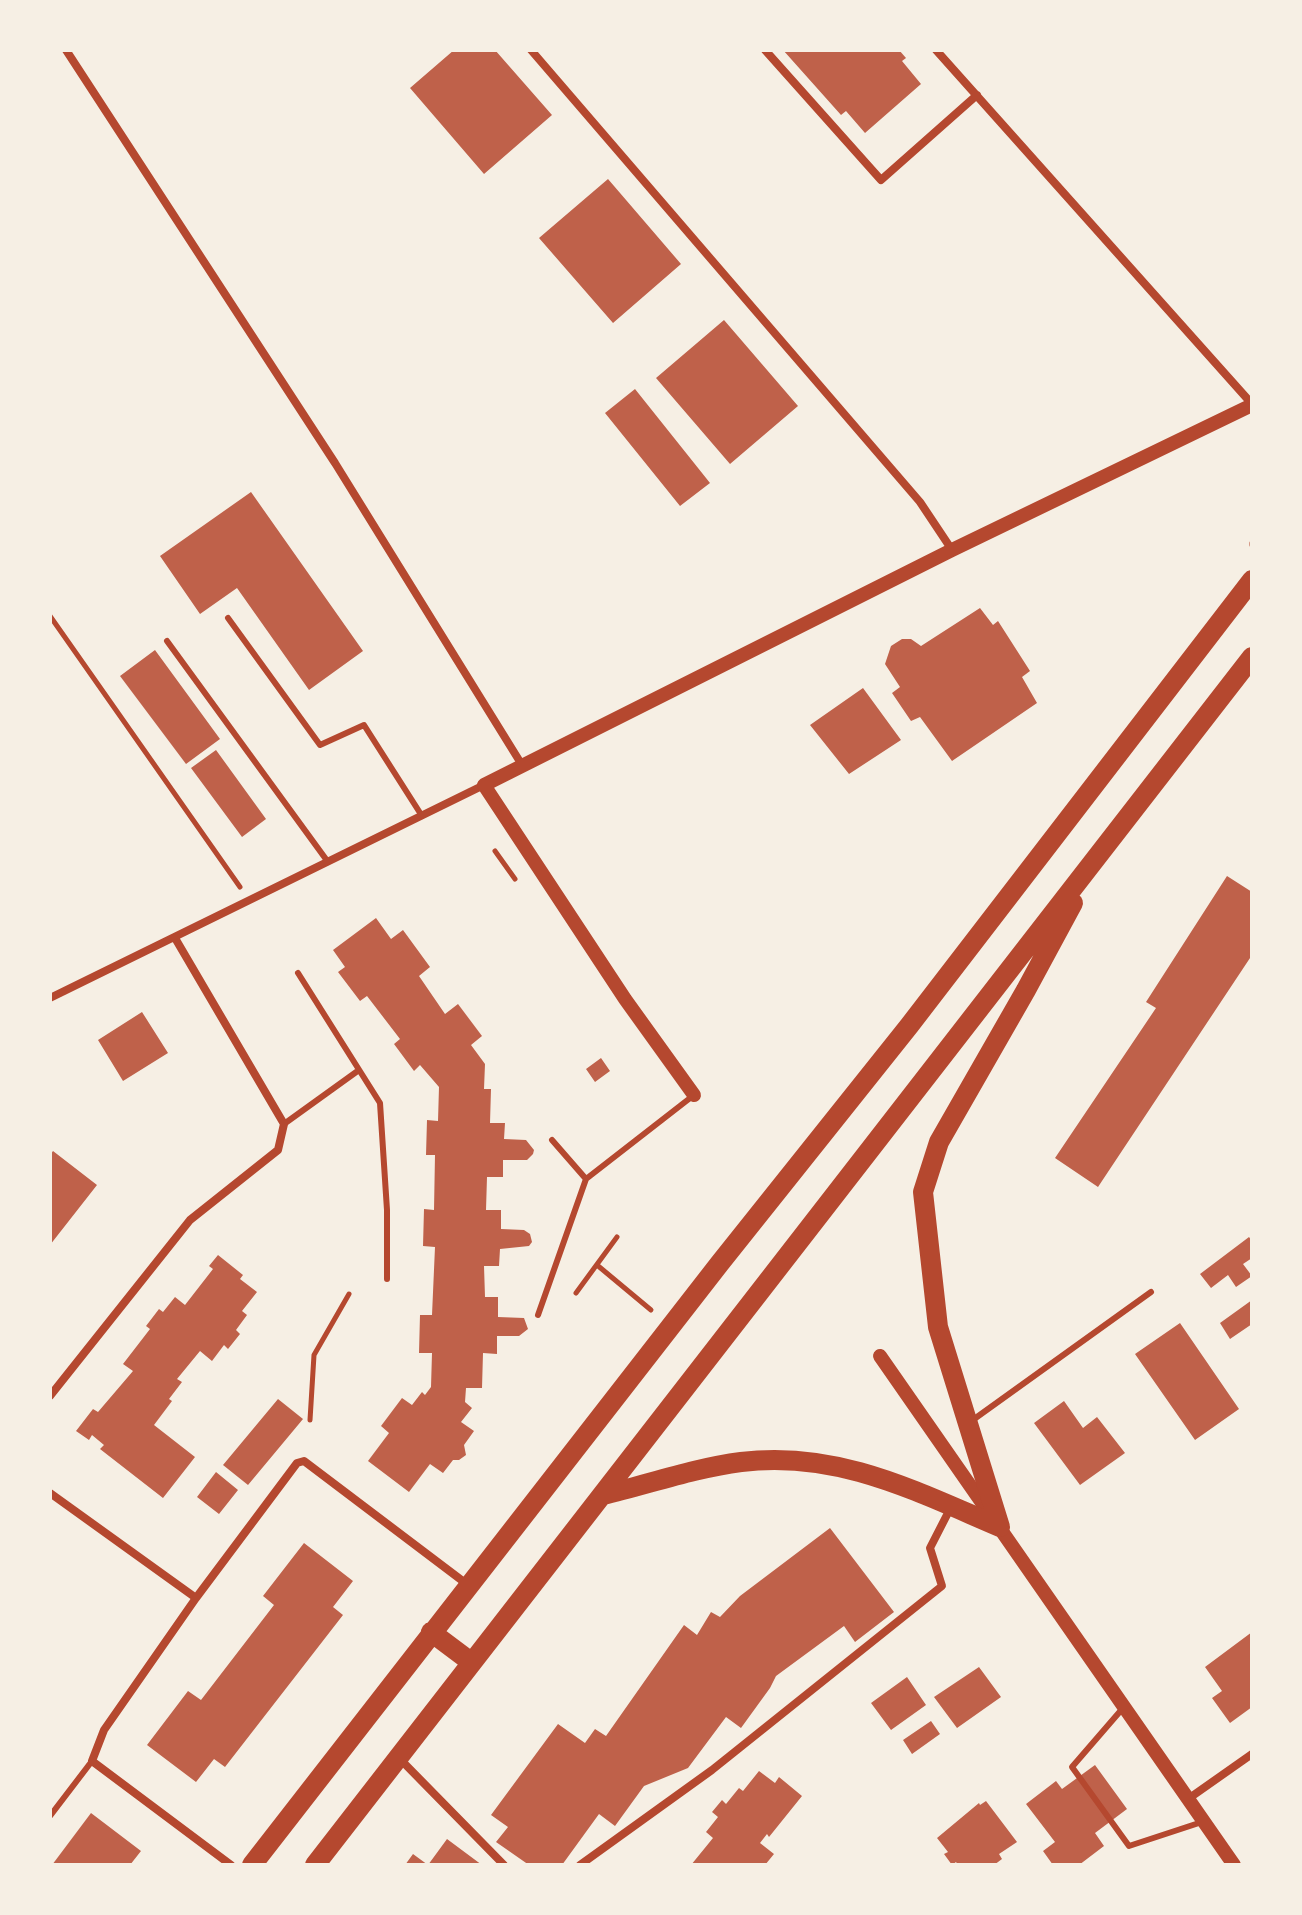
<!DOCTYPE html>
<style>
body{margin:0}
#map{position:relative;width:1302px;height:1915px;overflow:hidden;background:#f6efe4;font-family:Commissioner,sans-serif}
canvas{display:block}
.frame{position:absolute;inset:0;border:52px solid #f6efe4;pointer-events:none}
</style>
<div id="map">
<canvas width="1302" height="1915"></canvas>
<div class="frame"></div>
</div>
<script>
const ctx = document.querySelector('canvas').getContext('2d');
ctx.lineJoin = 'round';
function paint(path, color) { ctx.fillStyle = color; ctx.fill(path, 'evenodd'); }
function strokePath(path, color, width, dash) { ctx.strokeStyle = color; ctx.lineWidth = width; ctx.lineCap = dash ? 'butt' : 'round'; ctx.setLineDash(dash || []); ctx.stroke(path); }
paint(new Path2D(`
 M454 50H495L552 115 484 174 410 88Z
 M783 50H899L906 58 902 61 921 84 865 133 846 111 841 115Z
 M608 179 681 264 613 323 539 238Z
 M724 320 798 406 730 464 656 378Z
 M635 389 710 483 680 506 605 413Z
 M251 492 363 651 309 690 237 588 200 614 160 556Z
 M980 608 993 625 998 621 1030 671 1022 677 1037 703 952 761 920 717 911 721 892 693 900 687 885 664 891 646 902 639H911L921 646Z
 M155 650 220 739 186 764 120 676Z
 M863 688 901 740 849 774 810 725Z
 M216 750 266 819 242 837 191 768Z
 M1227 876 1252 892V955L1098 1187 1055 1158 1156 1008 1146 1002Z
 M376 918 391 939 403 930 430 967 419 976 445 1014 458 1004 482 1036 471 1045 485 1064 484 1089H491L490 1123H505L504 1139 526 1140 534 1150 533 1154 527 1160H503V1177H487L486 1210H501V1229L524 1230 530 1234 532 1242 529 1246 500 1249 499 1266H484L485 1297H498V1317L524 1318 528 1329 519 1336H497V1354L483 1353 482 1388H466L465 1402 472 1408 461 1422 474 1431 464 1445 466 1455 459 1460H453L443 1473 430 1464 409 1492 368 1461 389 1433 381 1426 402 1398 412 1405 422 1392 425 1395 431 1387 432 1353H419L420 1315H432L435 1247 423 1246 424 1209 434 1210 435 1155H426L427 1120 438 1121 439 1087 420 1065 414 1071 394 1044 400 1039 367 996 360 1001 338 972 345 967 333 950Z
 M142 1012 168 1053 123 1081 98 1040Z
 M601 1058 610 1071 595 1082 586 1069Z
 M53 1151 97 1185 50 1245V1155Z
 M1249 1237 1252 1241V1258L1243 1264 1252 1276 1236 1287 1228 1275 1211 1288 1200 1274Z
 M218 1255 243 1275 240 1279 257 1292 242 1311 247 1315 236 1330 240 1334 228 1349 224 1345 212 1361 200 1351 177 1379 182 1382 169 1399 172 1401 154 1425 195 1457 163 1498 100 1449 104 1445 92 1435 89 1440 76 1431 93 1409 98 1412 133 1371 123 1364 150 1329 146 1326 159 1309 163 1312 175 1297 185 1305 213 1269 209 1266Z
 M1252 1300V1324L1230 1339 1220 1323Z
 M1180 1323 1239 1409 1195 1440 1135 1354Z
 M278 1399 303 1419 248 1485 223 1465Z
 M1064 1401 1083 1428 1097 1417 1125 1453 1080 1485 1034 1423Z
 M216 1472 238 1490 219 1514 197 1497Z
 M830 1528 894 1612 855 1642 844 1626 776 1676 770 1688 741 1728 726 1717 688 1768 644 1786 615 1826 599 1814 562 1865H529L496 1842 508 1827 491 1815 558 1724 585 1743 595 1729 606 1736 684 1625 697 1635 711 1612 720 1617 740 1596Z
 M304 1543 353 1581 333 1607 343 1615 225 1767 214 1759 196 1782 147 1745 188 1691 201 1700 274 1605 263 1596Z
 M1252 1632V1707L1230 1723 1212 1698 1222 1691 1205 1667Z
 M979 1667 1001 1697 957 1728 934 1697Z
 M907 1677 926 1705 891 1730 871 1703Z
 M931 1721 940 1734 912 1754 903 1740Z
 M1095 1765 1127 1809 1095 1833 1104 1846 1079 1865H1053L1043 1851 1055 1842 1026 1804 1056 1781 1062 1789Z
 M759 1771 775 1783 779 1777 802 1796 769 1837 767 1834 760 1843 774 1854 765 1865H691L713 1838 706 1832 718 1817 712 1812 722 1800 726 1804 739 1788 743 1791Z
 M986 1801 1017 1842 999 1854 1002 1859 994 1865H958L956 1862 952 1865 944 1854 948 1852 937 1838 979 1803 980 1805Z
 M91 1813 141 1851 130 1865H52Z
 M447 1839 482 1865H405L413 1854 428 1865Z`), '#bf614a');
strokePath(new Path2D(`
 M1252 543V545
 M50 616 240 887
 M495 851 515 879
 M597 1265 651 1310
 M576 1293 617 1237
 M310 1420 314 1355 349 1294`), '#b5482f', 5);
strokePath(new Path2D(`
 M228 618 320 745 364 725 422 816
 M167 641 328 862
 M298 973 380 1103 387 1210V1279
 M284 1124 359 1070
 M586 1179 694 1095
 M538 1315 586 1179 552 1140
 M970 1422 1151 1292
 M1123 1708 1072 1767 1129 1846 1202 1822
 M50 1816 92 1761`), '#b5482f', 6);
strokePath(new Path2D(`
 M66 50 335 463 522 765
 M531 50 920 502 952 550
 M765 50 881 180 977 95
 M936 50 1252 404
 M50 998 484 785
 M50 1396 190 1220 278 1150 284 1124 175 938
 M50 1493 196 1598 104 1730 92 1761 231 1865
 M196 1598 297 1463 304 1461 468 1585
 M399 1758 504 1865
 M1188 1799 1252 1754
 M580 1865 712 1770 942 1586 930 1548 951 1507`), '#b5482f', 8);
strokePath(new Path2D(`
 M694 1095 625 999 484 785 952 550 1252 405
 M880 1356 1234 1865`), '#b5482f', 14);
strokePath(new Path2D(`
 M603 1495C649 1484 695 1468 741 1462 837 1450 915 1491 1000 1527
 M1000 1527 938 1327 923 1192 939 1142 1026 990 1073 903
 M431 1632 471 1662
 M252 1865 720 1263 909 1026 1252 580
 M315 1865 1252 657`), '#b5482f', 20);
</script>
